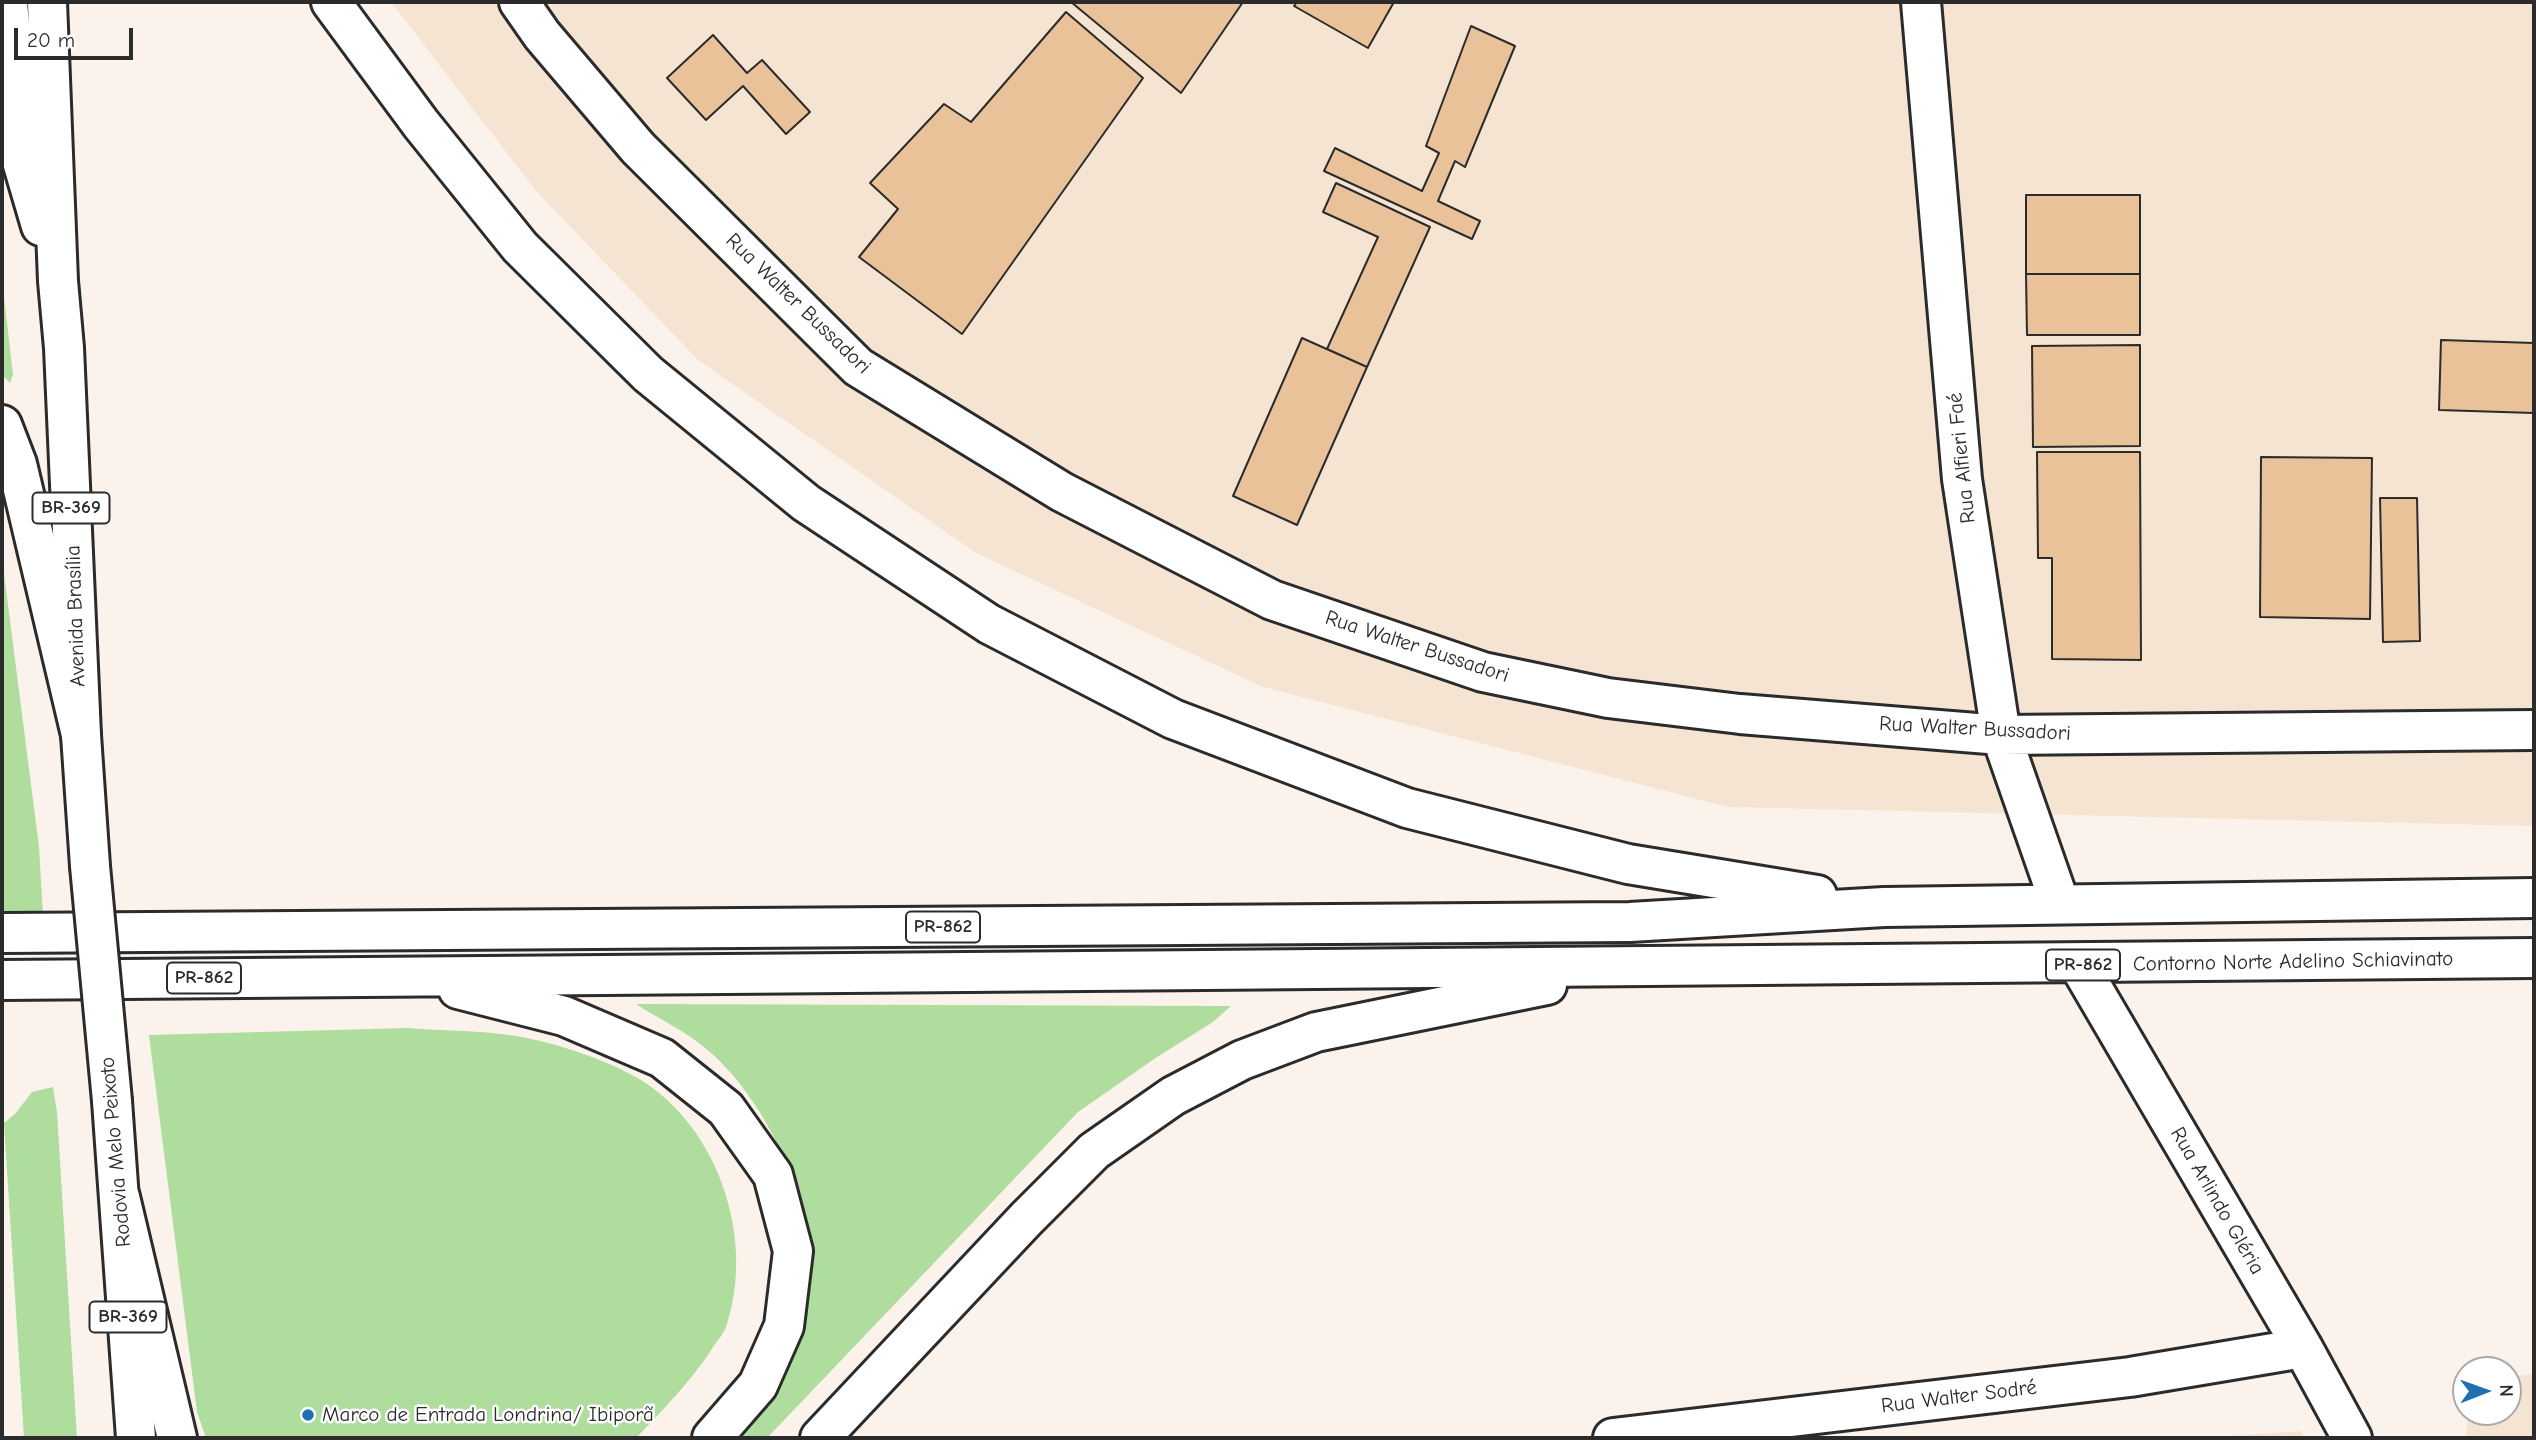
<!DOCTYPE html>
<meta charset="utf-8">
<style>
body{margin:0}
#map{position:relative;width:2536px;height:1440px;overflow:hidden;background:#fbf3eb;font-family:"Comic Neue",sans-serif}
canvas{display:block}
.frame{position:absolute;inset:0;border:4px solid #2b2b2b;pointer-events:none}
.north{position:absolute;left:2452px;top:1356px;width:70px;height:70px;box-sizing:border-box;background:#fff;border:2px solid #aaa;border-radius:50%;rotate:89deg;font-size:19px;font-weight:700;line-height:28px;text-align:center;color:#2b2b2b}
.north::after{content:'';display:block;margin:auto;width:24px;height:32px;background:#1f6fb2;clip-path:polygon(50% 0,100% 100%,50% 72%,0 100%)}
.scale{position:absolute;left:14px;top:28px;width:119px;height:32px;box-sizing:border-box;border:4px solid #2b2b2b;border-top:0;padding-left:9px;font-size:21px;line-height:24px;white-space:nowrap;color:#2b2b2b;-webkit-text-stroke:5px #fff;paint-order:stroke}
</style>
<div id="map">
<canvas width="2536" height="1440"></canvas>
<div class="frame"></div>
<div class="north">N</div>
<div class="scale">20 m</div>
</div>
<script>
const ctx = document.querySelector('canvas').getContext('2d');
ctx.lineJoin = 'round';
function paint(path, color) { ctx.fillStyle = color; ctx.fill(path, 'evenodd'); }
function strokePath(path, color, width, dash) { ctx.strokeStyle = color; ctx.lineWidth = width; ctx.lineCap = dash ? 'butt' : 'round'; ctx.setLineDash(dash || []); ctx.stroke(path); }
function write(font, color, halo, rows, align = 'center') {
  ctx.font = font + ' "Comic Neue",sans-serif'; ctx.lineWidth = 5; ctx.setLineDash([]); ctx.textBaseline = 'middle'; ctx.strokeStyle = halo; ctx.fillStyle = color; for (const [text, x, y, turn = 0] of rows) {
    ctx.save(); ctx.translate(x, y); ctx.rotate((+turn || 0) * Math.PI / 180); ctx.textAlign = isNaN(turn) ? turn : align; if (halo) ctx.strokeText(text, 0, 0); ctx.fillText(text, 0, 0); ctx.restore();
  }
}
paint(new Path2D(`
 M391 2H2534V826L1728 807 1263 687 976 553 698 360 536 191Z
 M2534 1374V1438H2466L2468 1412H2508V1377Z
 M2301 1431 2305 1438H2198Z`), '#f6e4d3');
paint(new Path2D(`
 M2 279 13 375 10 383 2 375Z
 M2 558 39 847 43 916 2 917Z
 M636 1004 1231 1006 1213 1022 1157 1057 1078 1112 767 1438H722L763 1392 794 1184C775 1130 740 1071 692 1038 675 1026 654 1016 636 1004Z
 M408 1028C442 1031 476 1030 509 1035 550 1041 594 1055 630 1074 716 1118 757 1237 726 1327 723 1335 716 1342 712 1349 689 1383 664 1409 636 1438H206L197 1412 149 1035Z
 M53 1087 57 1112 77 1438H24L4 1123 15 1114 32 1092Z`), '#aedd9d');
const building = new Path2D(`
 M1071 2H1243L1181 93Z
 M1297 2H1394L1368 48 1294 6Z
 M1066 12 1143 78 962 334 859 257 898 209 870 183 944 104 971 122Z
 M1471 26 1515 46 1465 167 1455 161 1438 201 1480 221 1472 239 1324 171 1335 148 1422 191 1439 153 1426 146Z
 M713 35 747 73 762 60 810 112 786 134 743 86 706 120 667 78Z
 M1336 183 1430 227 1367 367 1327 349 1378 237 1323 212Z
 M2026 195H2140V274H2026Z
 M2026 274H2140V335H2027Z
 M1302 338 1367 367 1297 525 1233 496Z
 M2441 340 2534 343V413L2439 410Z
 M2140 345V446L2033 447 2032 346Z
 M2037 452H2140L2141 660 2052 659V558H2038Z
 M2261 457 2372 458 2370 619 2260 617Z
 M2380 498H2417L2420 641 2383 642Z`);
paint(building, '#eac29a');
strokePath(building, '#2b2b2b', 2);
const minor = new Path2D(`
 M519 2 542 35 638 148 858 367 1062 492 1272 600 1483 672 1608 698 1740 714 2001 735 2534 730
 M1921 2 1962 479 2001 735 2060 904
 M2079 965 2303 1348 2352 1438
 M1613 1438 2130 1377 2303 1348`);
const major = new Path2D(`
 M8 2 21 158 41 226
 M47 2 58 281 64 348 81 735 90 866
 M112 1101 136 1438`);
const highway = new Path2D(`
 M331 2 421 124 520 247 648 374 806 503 989 624 1173 719 1407 808 1628 864 1817 895
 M2 425 17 464 81 735
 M2 933 1630 922 1884 907 2534 898
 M2 980C846 969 1690 971 2534 958
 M458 989 564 1016 662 1058 726 1109 773 1175 793 1251 784 1326 758 1385 712 1438
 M120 1197 177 1438
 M820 1438 1026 1219 1094 1151 1173 1096 1242 1060 1316 1032 1547 985`);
strokePath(minor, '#2b2b2b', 44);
strokePath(major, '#2b2b2b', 44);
strokePath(highway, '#2b2b2b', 44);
strokePath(minor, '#fff', 38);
strokePath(major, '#fff', 38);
strokePath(highway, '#fff', 38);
const majorBridge = new Path2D(`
 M90 866 112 1101`);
strokePath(majorBridge, '#2b2b2b', 44, []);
strokePath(majorBridge, '#fff', 38);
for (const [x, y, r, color] of [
 [308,1415,7,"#1f6fb2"]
]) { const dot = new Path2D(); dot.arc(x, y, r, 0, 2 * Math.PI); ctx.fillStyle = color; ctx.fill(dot); strokePath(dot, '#fff', 2.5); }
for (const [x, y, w] of [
 [71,508,77],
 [943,927,74],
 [2083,965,74],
 [204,978,74],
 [128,1317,77]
]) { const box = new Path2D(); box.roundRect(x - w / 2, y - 15.5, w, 31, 5); ctx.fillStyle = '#fff'; ctx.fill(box); strokePath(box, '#2b2b2b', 2); }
write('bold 19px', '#2b2b2b', null, [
 ["BR-369",71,508],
 ["PR-862",943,927],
 ["PR-862",2083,965],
 ["PR-862",204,978],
 ["BR-369",128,1317]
]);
write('21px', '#2b2b2b', '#fff', [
 ["Rua Walter Bussadori",798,304,44],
 ["Rua Alfieri Faé",1962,458,-96],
 ["Avenida Brasília",76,616,-92],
 ["Rua Walter Bussadori",1417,647,18],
 ["Rua Walter Bussadori",1975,729,3],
 ["Contorno Norte Adelino Schiavinato",2293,962,-1],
 ["Rodovia Melo Peixoto",116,1152,-95],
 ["Rua Arlindo Gléria",2217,1201,60],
 ["Rua Walter Sodré",1959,1397,-7]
]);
write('21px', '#2b2b2b', '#fff', [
 ["Marco de Entrada Londrina/ Ibiporã",322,1415]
], 'left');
</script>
